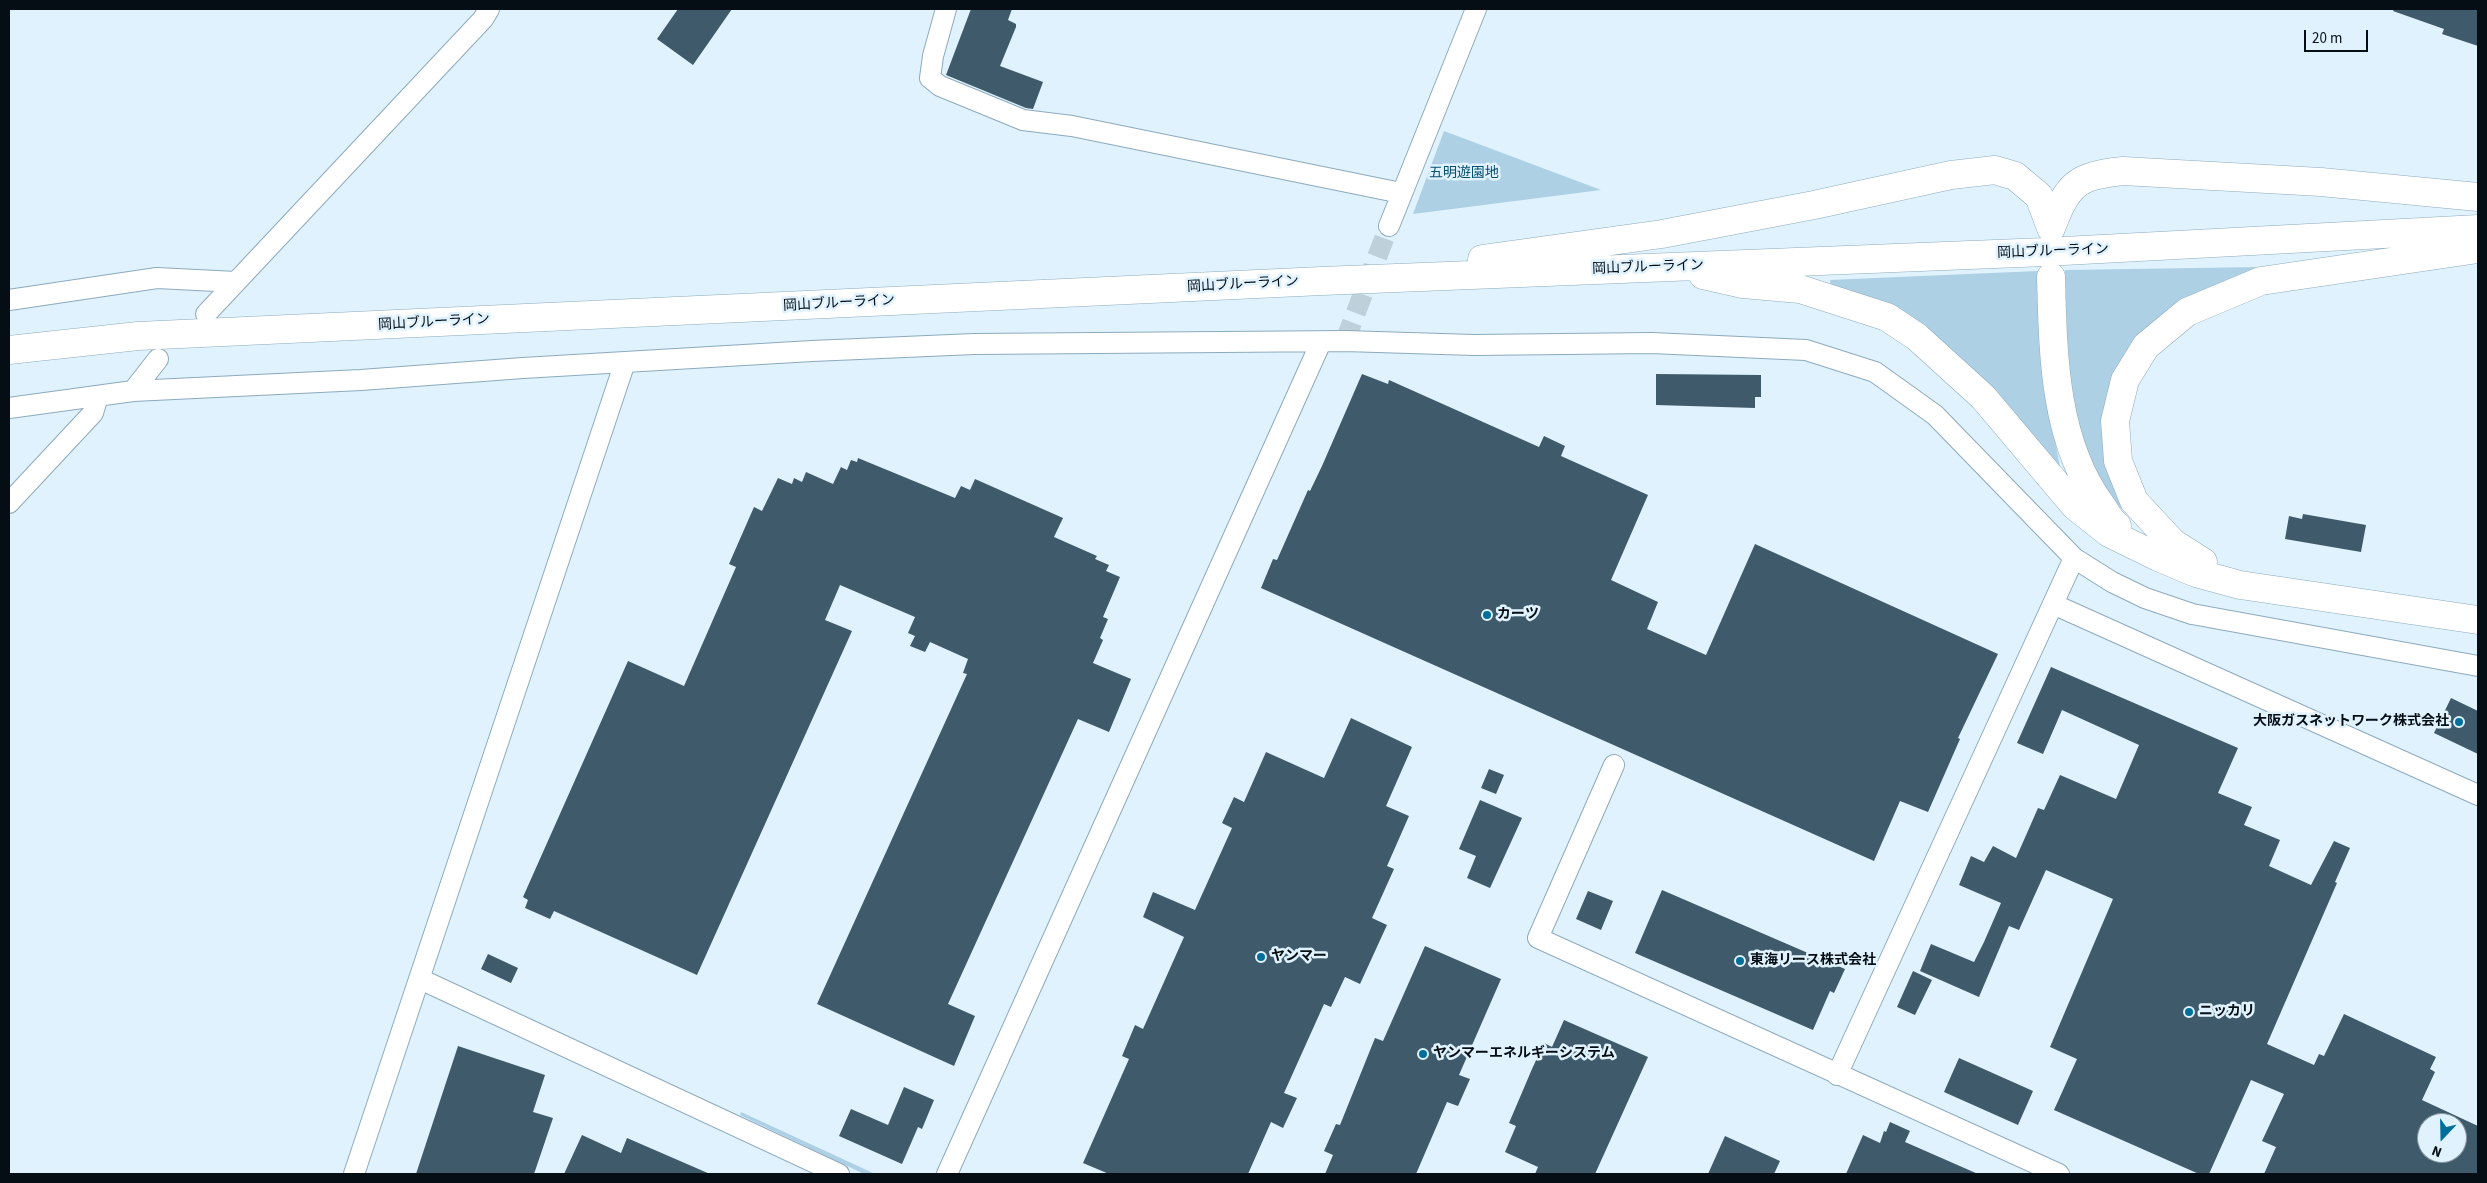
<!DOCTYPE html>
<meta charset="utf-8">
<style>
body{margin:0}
#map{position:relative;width:2487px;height:1183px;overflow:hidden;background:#dff2fd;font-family:"Source Sans 3",sans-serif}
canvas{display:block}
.frame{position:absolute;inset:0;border:10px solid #050e15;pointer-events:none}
.north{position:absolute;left:2417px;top:1113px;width:50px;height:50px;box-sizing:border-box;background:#dff2fd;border:1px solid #8897a0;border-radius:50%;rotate:201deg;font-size:14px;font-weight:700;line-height:20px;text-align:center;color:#050e15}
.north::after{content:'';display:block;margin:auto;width:18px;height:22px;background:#026f9b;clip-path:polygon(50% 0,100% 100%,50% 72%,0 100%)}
.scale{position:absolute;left:2304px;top:30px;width:64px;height:22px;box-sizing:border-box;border:2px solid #050e15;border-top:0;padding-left:6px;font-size:15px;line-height:18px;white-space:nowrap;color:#050e15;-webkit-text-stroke:4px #dff2fd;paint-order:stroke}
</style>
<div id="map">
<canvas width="2487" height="1183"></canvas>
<div class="frame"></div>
<div class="north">N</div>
<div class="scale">20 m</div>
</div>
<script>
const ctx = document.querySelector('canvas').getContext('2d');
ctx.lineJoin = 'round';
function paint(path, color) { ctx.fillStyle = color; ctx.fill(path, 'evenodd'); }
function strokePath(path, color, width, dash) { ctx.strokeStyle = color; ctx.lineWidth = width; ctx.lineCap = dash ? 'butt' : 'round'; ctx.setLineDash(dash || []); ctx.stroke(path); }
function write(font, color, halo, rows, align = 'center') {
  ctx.font = font + ' "Source Sans 3","Noto Sans JP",sans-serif'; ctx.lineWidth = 5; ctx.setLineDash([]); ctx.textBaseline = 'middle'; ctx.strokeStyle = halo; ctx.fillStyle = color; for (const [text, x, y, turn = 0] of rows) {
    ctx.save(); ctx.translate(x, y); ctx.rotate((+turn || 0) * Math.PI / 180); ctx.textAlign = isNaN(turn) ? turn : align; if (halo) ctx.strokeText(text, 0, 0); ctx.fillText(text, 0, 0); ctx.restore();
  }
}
paint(new Path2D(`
 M1444 131 1601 190 1413 214Z
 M2261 267 2115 375 2126 505 2117 510C2101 483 2082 454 2076 423 2066 377 2067 318 2065 270Z
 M2038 271 2041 352 2052 427 2061 471 1990 393 1831 288 1830 280Z
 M741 1112 873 1173 872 1174H864L740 1115Z`), '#add0e5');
paint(new Path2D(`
 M678 9H732L693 65 657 39Z
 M971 9H1012L1008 20 1016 24V27L1000 66 1043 82 1033 109 1026 108 946 75Z
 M2394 9H2478V46L2442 34 2444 29 2393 11Z
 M1362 374 1388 384 1389 380 1539 447 1544 436 1565 446 1561 456 1648 495 1611 580 1658 602 1647 629 1706 655 1755 544 1998 654 1958 738 1960 739 1928 812 1900 801 1874 861 1261 588 1273 559 1277 560 1308 490 1310 491 1322 466Z
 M1656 374 1761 375V397H1755V408L1656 405Z
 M858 458 955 498 961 486 970 490 975 479 1063 518 1054 537 1097 556 1095 559 1109 565 1106 571 1120 577 1103 617 1108 619 1100 638 1103 640 1093 663 1131 679 1109 732 1078 719 948 1004 975 1016 954 1066 817 1004 967 674 963 673 968 659 930 642 925 652 910 646 915 636 908 633 915 617 840 585 825 620 852 631 697 975 554 911 550 919 525 908 528 900 523 897 628 661 684 686 736 567 729 564 754 507 762 511 778 478 792 484 794 478 802 482 806 472 833 484 841 467 847 470 851 460 857 462Z
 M2303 514 2366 525 2361 552 2285 539 2289 516 2302 519Z
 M2051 667 2238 748 2218 793 2252 807 2244 825 2280 840 2269 866 2311 885 2334 841 2350 848 2335 882 2337 883 2267 1044 2314 1065 2319 1054 2324 1056 2344 1014 2436 1057 2430 1069 2435 1072 2422 1100 2478 1126V1174H2264L2276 1147 2262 1141 2284 1094 2251 1080 2209 1174H2199L2054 1110 2077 1059 2050 1047 2113 899 2046 870 2019 930 2009 926 1979 997 1920 971 1931 944 1974 962 1984 942 2001 903 1959 885 1971 856 1984 862 1993 846 2016 858 2038 808 2044 810 2060 775 2116 799 2139 745 2062 710 2043 754 2017 743ZM2427 1123H2457V1153H2427Z
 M2451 698 2478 711V754L2434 733Z
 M1351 718 1412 747 1386 806 1409 816 1387 866 1394 869 1372 918 1387 925 1360 984 1345 977 1331 1007 1324 1004 1284 1093 1297 1098 1283 1128 1271 1122 1248 1174H1109L1083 1163 1129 1059 1122 1056 1135 1025 1143 1029 1184 937 1143 917 1153 892 1195 910 1232 828 1222 823 1234 797 1244 802 1266 752 1324 778Z
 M1489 769 1504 775 1496 794 1481 788Z
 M1480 800 1522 818 1490 888 1467 878 1476 856 1459 849Z
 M1662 890 1845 969 1834 993 1830 991 1813 1030 1635 953Z
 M1588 891 1613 901 1601 930 1576 919Z
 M1425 946 1501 979 1459 1075 1470 1079 1458 1106 1447 1102 1416 1174H1325L1333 1155 1324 1151 1336 1124 1340 1125 1375 1038 1383 1041Z
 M488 954 518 968 511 983 481 969Z
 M1913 971 1932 980 1915 1015 1897 1007Z
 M1564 1020 1648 1057 1595 1174H1535L1538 1167 1505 1152 1516 1126 1509 1123 1532 1069 1544 1043 1552 1047Z
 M458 1046 545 1075 533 1112 553 1118 534 1174H416Z
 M1959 1058 2033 1091 2018 1125 1944 1092Z
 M904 1087 934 1100 922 1129 918 1127 902 1164 839 1136 851 1109 888 1125Z
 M1890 1122 1910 1131 1905 1142 1978 1174H1846L1863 1135 1880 1143 1884 1131 1886 1132Z
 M582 1135 621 1153 627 1138 710 1174H564Z
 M1725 1136 1780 1161 1774 1174H1708Z`), '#3f5b6b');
strokePath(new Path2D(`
 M1345 341 1389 226`), '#bed0da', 20, [20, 10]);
const street = new Path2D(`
 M946 9 933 56 930 78 940 86 1023 120 1072 126 1401 193
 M1389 226 1476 9
 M9 300 157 278 236 282
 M206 314 483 19 489 9
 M133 391 158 359
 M9 408 133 391 361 380 523 368 812 351 974 344 1345 341 1474 345 1652 343 1806 350 1875 372 1935 415 2074 558 2112 582 2145 598 2192 614 2478 666
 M9 503 93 413 98 396
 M2053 604 2478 795
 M1614 765 1538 938 2059 1174
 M420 979 839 1174
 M1837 1075 2074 558
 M354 1174 625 362
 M947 1174 1321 342`);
const secondary = new Path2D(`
 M2051 228C2068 184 2076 176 2123 171L2321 182 2478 197
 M1482 259 1662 234 1814 205 1951 175 1995 170 2015 176 2039 196 2051 228
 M1703 275 1743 284 1800 289 1887 317 1917 337 1983 397 2075 506 2109 533 2158 557 2196 573 2240 585 2478 620
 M2051 277C2053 354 2054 441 2101 505 2106 512 2110 521 2117 526
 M9 350 138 336 1322 281 2045 252 2478 229
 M2203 562 2173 543 2134 501 2118 461 2115 421 2125 380 2146 346 2187 312 2261 281 2478 249`);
strokePath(street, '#8daabd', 22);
strokePath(secondary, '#8daabd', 29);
strokePath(street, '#fff', 20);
strokePath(secondary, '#fff', 28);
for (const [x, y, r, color] of [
 [1487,615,5,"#026f9b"],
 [2459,722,5,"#026f9b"],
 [1261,957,5,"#026f9b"],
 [1740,961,5,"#026f9b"],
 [2189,1012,5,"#026f9b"],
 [1423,1054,5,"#026f9b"]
]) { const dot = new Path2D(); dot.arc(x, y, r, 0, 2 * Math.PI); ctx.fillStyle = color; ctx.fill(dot); strokePath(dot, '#dff2fd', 2); }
write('14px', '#074f6f', '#dff2fd', [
 ["五明遊園地",1464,174]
]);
write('14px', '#050e15', '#dff2fd', [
 ["岡山ブルーライン",2053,252,-2],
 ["岡山ブルーライン",1648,268,-2],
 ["岡山ブルーライン",1243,285,-3],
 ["岡山ブルーライン",839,304,-3],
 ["岡山ブルーライン",434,323,-3]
]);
write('bold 14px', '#050e15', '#dff2fd', [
 ["カーツ",1497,615],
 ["大阪ガスネットワーク株式会社",2449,722,"right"],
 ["ヤンマー",1271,957],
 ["東海リース株式会社",1750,961],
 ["ニッカリ",2199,1012],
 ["ヤンマーエネルギーシステム",1433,1054]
], 'left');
</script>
